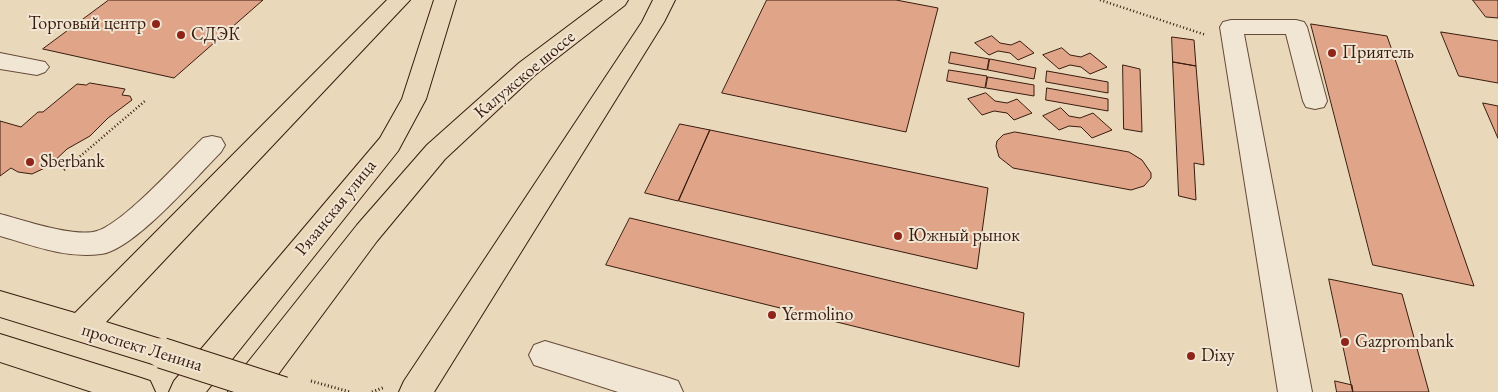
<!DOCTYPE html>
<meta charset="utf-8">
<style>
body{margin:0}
canvas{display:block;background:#ead8bb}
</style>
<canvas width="1498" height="392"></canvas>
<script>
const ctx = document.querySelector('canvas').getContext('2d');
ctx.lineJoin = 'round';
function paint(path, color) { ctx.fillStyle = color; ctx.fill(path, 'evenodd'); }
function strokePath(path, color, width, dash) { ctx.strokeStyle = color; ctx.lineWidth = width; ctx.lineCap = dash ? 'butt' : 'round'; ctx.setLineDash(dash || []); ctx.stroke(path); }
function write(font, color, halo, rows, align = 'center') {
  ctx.font = font + ' "EB Garamond",serif'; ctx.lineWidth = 4; ctx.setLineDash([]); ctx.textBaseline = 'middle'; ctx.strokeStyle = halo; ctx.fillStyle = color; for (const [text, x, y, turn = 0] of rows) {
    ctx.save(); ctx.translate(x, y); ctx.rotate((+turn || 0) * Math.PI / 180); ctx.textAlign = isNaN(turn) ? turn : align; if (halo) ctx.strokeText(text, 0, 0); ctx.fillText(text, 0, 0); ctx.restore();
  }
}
const building = new Path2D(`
 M109 0H263L174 78 43 49Z
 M767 0H896L938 8 906 132 722 93Z
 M1473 0H1498V18L1486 17Z
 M1311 24 1387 36 1474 286 1373 265Z
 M1441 32 1498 41V83L1459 76Z
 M992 36 1000 43 1011 45 1020 41 1034 53 1018 60 1010 53 998 51 989 55 975 43Z
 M1172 37 1194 40 1196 66 1173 62Z
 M1062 48 1070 55 1081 57 1090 53 1107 67 1090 74 1081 67 1070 65 1059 69 1043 55Z
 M951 52 989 59 987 70 949 63Z
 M990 59 1036 68 1034 79 988 70Z
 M1173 62 1196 66 1204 165 1194 163 1196 200 1179 196Z
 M1123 65 1140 69 1142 132 1124 129Z
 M949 70 987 76 985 88 947 81Z
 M1047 71 1108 82V93L1046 82Z
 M988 77 1034 85V96L986 88Z
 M90 83 125 89 122 95 130 96 132 100 108 118 90 136 67 149 49 166 32 174 18 172 11 168 0 176V121L21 127 38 112H43L77 84 86 85Z
 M1047 88 1108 99V111L1046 100Z
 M986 93 995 101 1007 103 1017 99 1032 113 1014 120 1007 113 994 111 982 115 968 99Z
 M1483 103 1498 106V138Z
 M1061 108 1069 116 1080 118 1093 113 1112 130 1092 138 1081 127 1069 126 1059 130 1043 116Z
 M680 124 710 130 678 201 645 193Z
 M710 130 988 188 977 269 679 201Z
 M1015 132 1129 152 1142 160 1151 173V178L1144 186 1131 190 1013 168 999 157 996 146 997 141 1003 135Z
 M630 218 1024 313 1019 367 606 265Z
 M1329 279 1402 294 1429 392H1353Z
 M1335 381 1352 385 1353 392H1337Z`);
paint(building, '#e0a489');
strokePath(building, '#391c0e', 1);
const minor = new Path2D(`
 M1231 20H1296L1304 22 1307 27 1327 101 1324 107 1315 109 1306 107 1303 101 1286 34H1244L1312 392H1278L1220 27 1223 22Z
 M0 53 45 62 49 67 45 72 37 75 0 69Z
 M212 136 221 138 225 145 221 152C196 177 134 250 101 254 66 259 32 245 0 236V214C23 220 75 238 97 231 124 223 180 160 203 138Z
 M545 341 666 377 678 381 683 392H618L534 365 529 355 534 345Z`);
const major = new Path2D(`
 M387 0H410L106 322 173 343 178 353 173 363 162 367 0 317V291L75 313Z
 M434 0H456L426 99 398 151 206 392H169L174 381 380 138 402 99Z
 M603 0H628L625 5 535 75 445 159 377 241 265 392H228L233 381 357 225 427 145 519 63Z
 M653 0H675L664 22 434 392H399L404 381 642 22Z
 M0 334 138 377 150 381 155 392H92L0 362Z`);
strokePath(minor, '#654b39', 2);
strokePath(major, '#391c0e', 2);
strokePath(new Path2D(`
 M1100 0 1206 35
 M64 170 145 101`), '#391c0e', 2.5, [1, 2.5]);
strokePath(new Path2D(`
 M311 381 350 392
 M372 392 385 387`), '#391c0e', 3, [1, 2.5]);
paint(minor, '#f1e6d3');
paint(major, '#ead8bb');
const majorBridge = new Path2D(`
 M162 353 283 392`);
strokePath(majorBridge, '#391c0e', 32, []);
strokePath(majorBridge, '#ead8bb', 30);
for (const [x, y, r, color] of [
 [156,24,5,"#8f2418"],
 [181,35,5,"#8f2418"],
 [1332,53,5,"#8f2418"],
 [30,162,5,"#8f2418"],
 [898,236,5,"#8f2418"],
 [772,315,5,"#8f2418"],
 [1345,342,5,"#8f2418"],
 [1191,356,5,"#8f2418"]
]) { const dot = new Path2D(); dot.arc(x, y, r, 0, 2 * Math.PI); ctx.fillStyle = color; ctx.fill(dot); strokePath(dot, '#f1e6d3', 2); }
write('18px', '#391c0e', '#f1e6d3', [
 ["Торговый центр",146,24,"right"],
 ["СДЭК",191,35],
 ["Приятель",1342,53],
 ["Sberbank",40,162],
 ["Южный рынок",908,236],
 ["Yermolino",782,315],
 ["Gazprombank",1355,342],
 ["Dixy",1201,356]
], 'left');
write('18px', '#391c0e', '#f1e6d3', [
 ["Калужское шоссе",525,75,-40],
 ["Рязанская улица",336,208,-51],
 ["проспект Ленина",142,348,17]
]);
</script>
